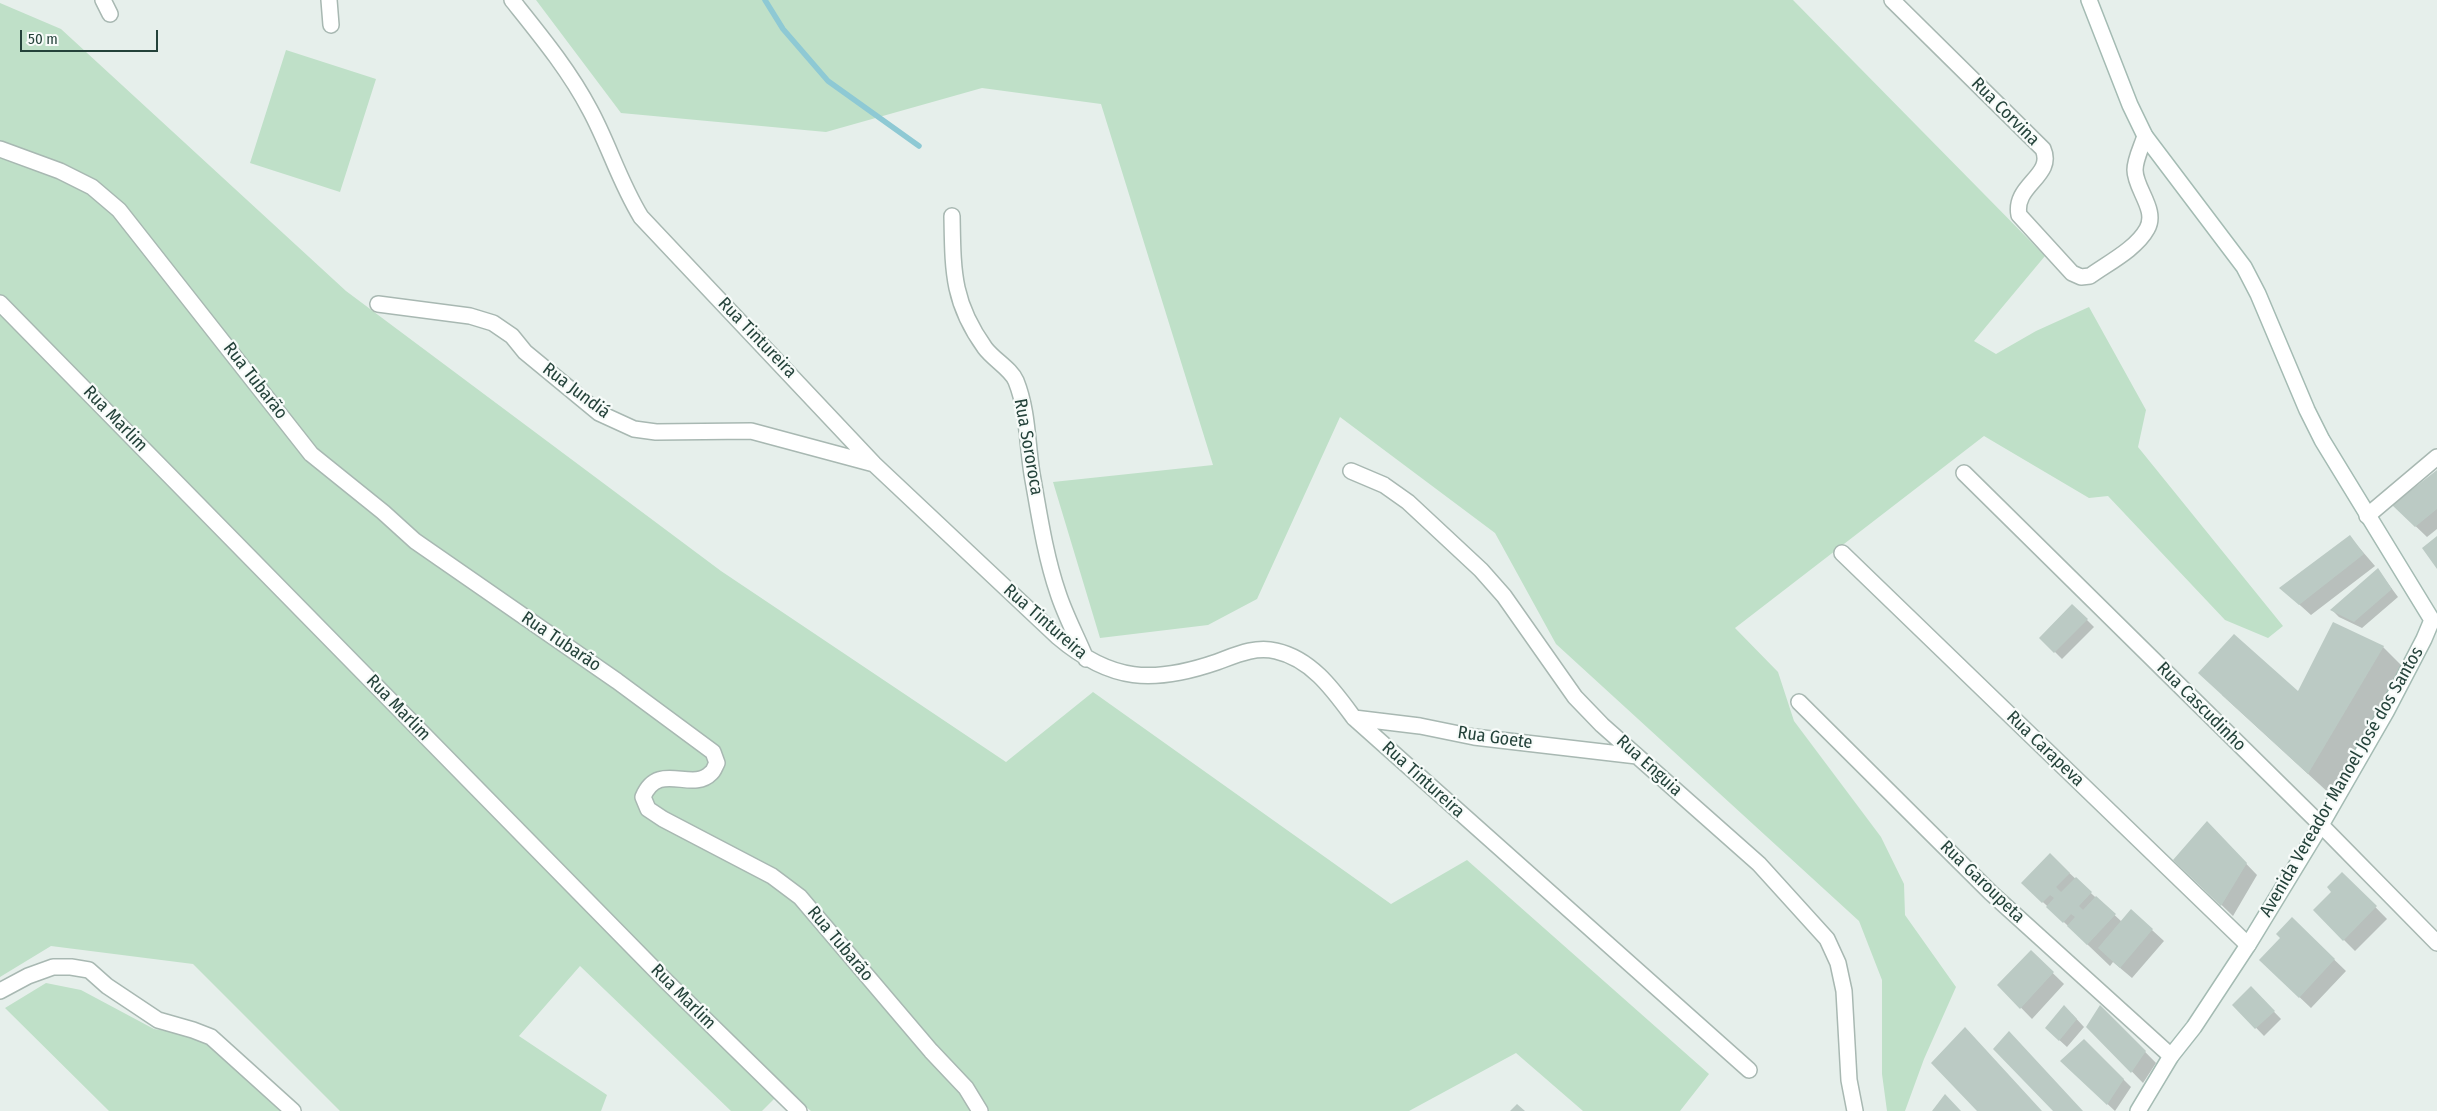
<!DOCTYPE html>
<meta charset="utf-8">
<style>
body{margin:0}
#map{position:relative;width:2437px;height:1111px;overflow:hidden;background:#e6efeb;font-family:"Fira Sans Condensed",sans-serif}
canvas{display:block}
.scale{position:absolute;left:20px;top:30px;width:138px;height:22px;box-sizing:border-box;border:2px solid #24423a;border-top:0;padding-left:6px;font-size:15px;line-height:18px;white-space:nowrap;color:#24423a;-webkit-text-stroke:4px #f7fbf9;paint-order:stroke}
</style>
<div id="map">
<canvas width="2437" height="1111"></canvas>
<div class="scale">50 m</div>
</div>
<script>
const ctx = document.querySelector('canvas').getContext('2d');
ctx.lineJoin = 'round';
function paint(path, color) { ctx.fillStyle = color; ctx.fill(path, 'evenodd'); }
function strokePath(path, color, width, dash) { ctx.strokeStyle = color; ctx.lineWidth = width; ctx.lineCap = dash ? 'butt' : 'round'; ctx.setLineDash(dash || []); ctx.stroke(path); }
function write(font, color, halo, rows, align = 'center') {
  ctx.font = font + ' "Fira Sans Condensed",sans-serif'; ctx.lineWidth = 4.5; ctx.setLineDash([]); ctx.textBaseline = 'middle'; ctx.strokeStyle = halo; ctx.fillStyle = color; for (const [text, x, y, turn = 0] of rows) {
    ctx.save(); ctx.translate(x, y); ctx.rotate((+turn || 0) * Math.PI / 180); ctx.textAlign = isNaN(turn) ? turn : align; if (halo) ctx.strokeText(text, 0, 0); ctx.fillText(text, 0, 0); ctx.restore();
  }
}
paint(new Path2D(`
 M536 0H1793L2045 256 1974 341 1996 354 2036 331 2089 307 2146 410 2138 447 2283 626 2268 638 2225 620 2108 496 2089 498 1984 436 1735 628 1778 672 1794 721 1881 837 1904 884 1905 915 1956 987 1924 1059 1905 1111H1887L1882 1074V980L1859 921 1556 644 1495 533 1340 417 1257 599 1208 625 1100 638 1053 482 1213 465 1101 104 982 88 826 132 621 113Z
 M0 3 61 29 346 291 721 571 1006 762 1093 692 1391 904 1467 860 1709 1074 1680 1111H1583L1516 1053 1409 1111H811L784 1089 762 1111H731L580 966 519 1036 607 1095 601 1111H340L193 964 51 946 0 977Z
 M286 50 376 79 340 192 250 163Z
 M46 983 81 990 154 1029 206 1037 288 1111H109L5 1008Z`), '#bfe0c8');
paint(new Path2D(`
 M2437 472V529L2427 537 2405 516Z
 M2350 537 2375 566 2311 615 2281 588Z
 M2378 570 2398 597 2362 628 2339 617 2332 610Z
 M2072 605 2094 627 2062 659 2041 638Z
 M2383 647 2405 669 2331 795 2222 695 2298 693Z
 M2207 823 2257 875 2233 916 2175 860Z
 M2050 855 2122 922 2152 930 2164 941 2132 978 2113 962 2110 966 2023 883Z
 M2342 873 2387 919 2355 951 2314 910 2333 892Z
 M2292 919 2346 971 2311 1008 2272 971 2281 938Z
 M2031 952 2064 984 2032 1019 1999 985Z
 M2251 988 2281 1019 2264 1036 2234 1005Z
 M2101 1007 2156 1063 2143 1083 2088 1026Z
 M2072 1014 2084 1027 2067 1047 2046 1028Z
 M2084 1040 2131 1087 2115 1111 2069 1068Z`), '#0003');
strokePath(new Path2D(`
 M765 0 783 29 828 81 919 146`), '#8ec9d4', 5.5);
paint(new Path2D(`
 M2437 470V509L2415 527 2392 505Z
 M2350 535 2364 554 2299 605 2279 588Z
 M2437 536V569L2422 548Z
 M2378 568 2392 589 2354 622 2330 610Z
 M2072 604 2088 619 2054 653 2039 638Z
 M2333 622 2384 646 2308 774 2198 673 2234 634 2298 691Z
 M2207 821 2247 863 2221 906 2173 860Z
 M2050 853 2070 873 2056 887 2061 892 2076 877 2092 892 2079 906 2083 910 2096 896 2116 914 2087 945 2067 926 2075 917 2071 914 2063 923 2046 907 2054 898 2050 895 2042 903 2021 883Z
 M2342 872 2377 906 2343 941 2313 910 2331 892 2327 887Z
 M2131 909 2153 929 2120 968 2098 948Z
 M2292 917 2335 959 2299 998 2259 960 2280 938 2276 934Z
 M2031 950 2054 972 2020 1009 1997 985Z
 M2251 986 2275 1011 2255 1029 2232 1005Z
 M2064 1005 2077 1019 2059 1041 2045 1028Z
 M2100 1005 2146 1051 2131 1073 2086 1027Z
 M1965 1027 2042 1111H1977L1931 1063Z
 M2009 1031 2083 1111H2053L1993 1049Z
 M2084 1039 2124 1079 2107 1105 2060 1061Z
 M1945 1094 1961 1111H1932Z
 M1517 1104 1525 1111H1510Z`), '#bbcac4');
const minor = new Path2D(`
 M103 0 110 14
 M329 0 331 25
 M512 0C540 35 569 70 590 110 609 145 619 181 641 217L874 464 1058 637C1111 682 1153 684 1217 662 1236 655 1255 646 1276 651 1312 659 1334 691 1354 718L1749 1070
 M1892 0 2043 149C2055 176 2013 185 2019 215L2072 273 2081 277 2090 276C2108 263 2136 249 2147 229 2158 210 2135 189 2135 170 2135 159 2142 146 2145 136
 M0 149 60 171 92 187 119 210 311 454 383 512 415 541 617 681 713 752 717 763C715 766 714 771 711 773 692 793 658 760 643 797L648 809 663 819 772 876 800 897 931 1051 966 1088 980 1111
 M952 216C953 271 952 302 985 348 994 360 1011 369 1016 381 1028 411 1027 443 1032 474 1039 513 1045 555 1058 593 1065 615 1077 637 1086 659
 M0 303 666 981 799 1111
 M378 304 470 316 493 323 512 336 525 352 599 413 634 429 656 432 751 431 874 464
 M1351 471 1384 485 1408 502 1481 570 1504 596 1575 697 1602 725 1759 864 1827 939 1838 963 1844 991 1849 1080 1855 1111
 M1964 473 2321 825 2437 943
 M2367 516 2437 457
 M1842 553 2248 945
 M1799 702 1991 893 2171 1056
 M1354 718 1420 726 1474 737 1637 756
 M0 991 28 976 53 967H71L89 970 107 986 158 1020 193 1030 211 1037 293 1111`);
const secondary = new Path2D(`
 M2089 0 2130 105 2145 136 2244 267 2258 294 2307 410 2322 440 2432 620 2424 639 2386 712 2321 825 2248 945 2194 1027 2171 1056 2138 1111`);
strokePath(minor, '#a8b8b2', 18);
strokePath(secondary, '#a4bbb3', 18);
strokePath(minor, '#fff', 15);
strokePath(secondary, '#fff', 15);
write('18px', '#24423a', '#f7fbf9', [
 ["Rua Corvina",2005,112,45],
 ["Rua Tintureira",757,338,46],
 ["Rua Tubarão",255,381,52],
 ["Rua Jundiá",576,391,37],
 ["Rua Marlim",115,419,46],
 ["Rua Sororoca",1028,447,80],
 ["Rua Tintureira",1045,622,41],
 ["Rua Tubarão",561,642,34],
 ["Rua Cascudinho",2201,707,45],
 ["Rua Marlim",398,708,46],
 ["Rua Goete",1495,738,8],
 ["Rua Carapeva",2045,749,44],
 ["Rua Enguia",1649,766,42],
 ["Rua Tintureira",1423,780,42],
 ["Avenida Vereador Manoel José dos Santos",2342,782,-60],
 ["Rua Garoupeta",1982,882,44],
 ["Rua Tubarão",840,944,50],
 ["Rua Marlim",683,997,45]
]);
</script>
